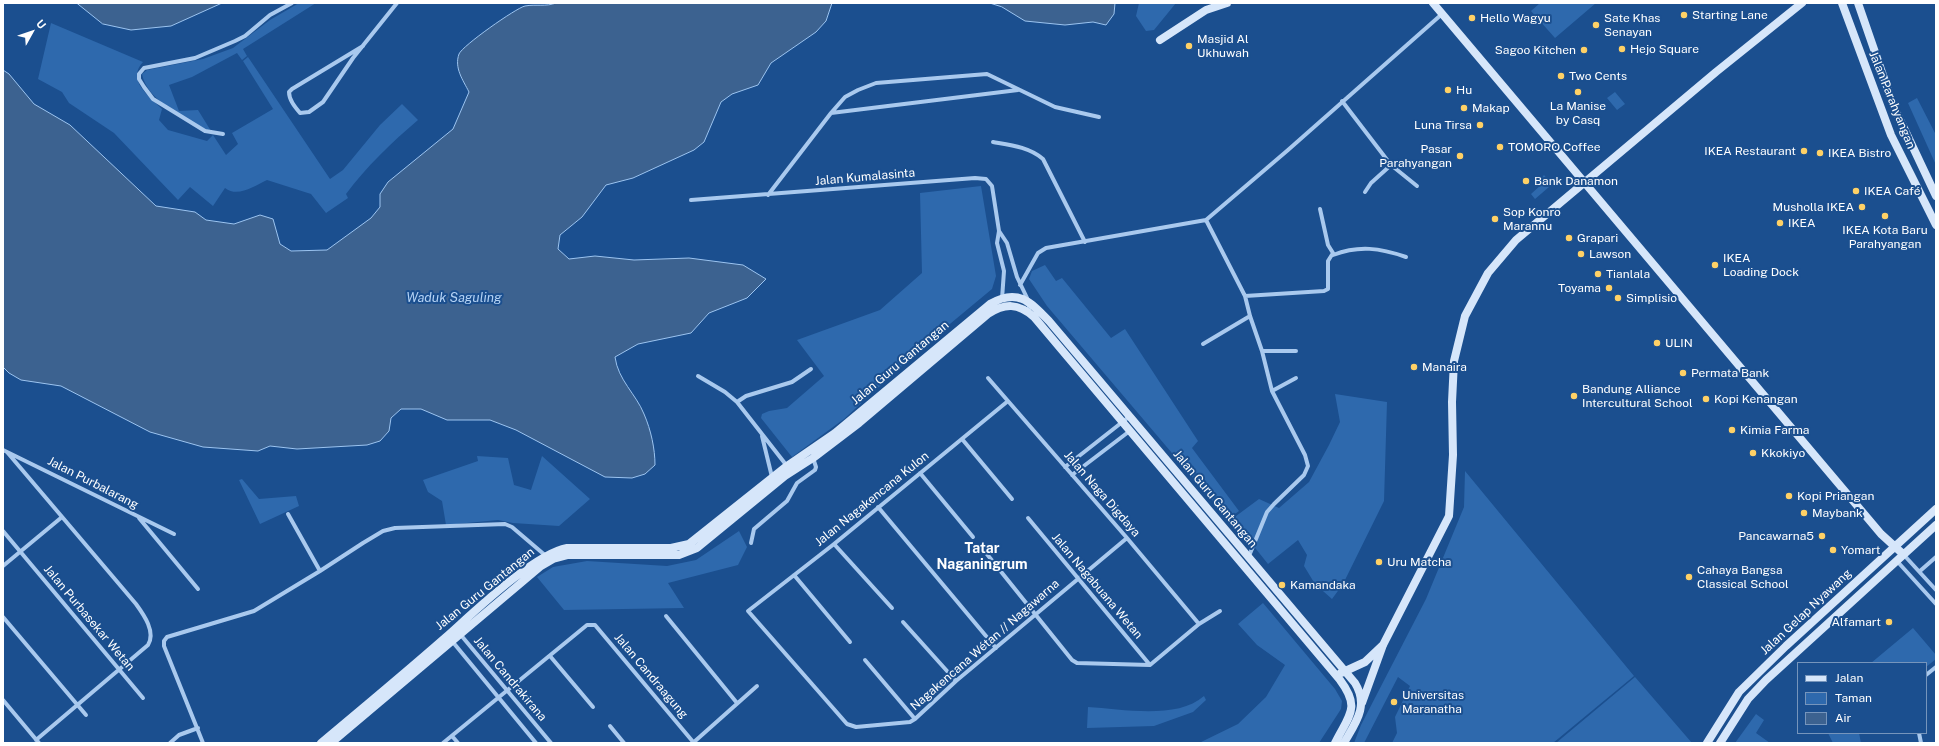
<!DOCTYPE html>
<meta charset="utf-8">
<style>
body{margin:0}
#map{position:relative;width:1939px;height:746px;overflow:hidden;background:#1b4f8f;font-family:"Public Sans",sans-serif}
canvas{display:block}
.frame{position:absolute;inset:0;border:4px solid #fff;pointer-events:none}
.legend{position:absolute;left:1797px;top:662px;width:130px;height:72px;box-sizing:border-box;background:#1b4f8f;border:1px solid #7695bc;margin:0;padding:5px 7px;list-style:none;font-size:12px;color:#fff}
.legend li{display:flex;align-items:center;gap:8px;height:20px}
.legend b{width:20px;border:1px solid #7695bc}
.north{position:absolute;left:12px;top:12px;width:40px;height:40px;-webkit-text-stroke:3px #1b4f8f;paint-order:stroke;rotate:50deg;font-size:11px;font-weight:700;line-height:16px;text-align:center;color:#fff}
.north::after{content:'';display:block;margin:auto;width:14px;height:18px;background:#fff;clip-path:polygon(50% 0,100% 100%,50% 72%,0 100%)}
</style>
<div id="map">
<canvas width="1939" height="746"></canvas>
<div class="frame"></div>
<ul class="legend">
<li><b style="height:5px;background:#d6e6fa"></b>Jalan</li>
<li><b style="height:11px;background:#2e69ad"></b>Taman</li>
<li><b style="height:11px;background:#3c6290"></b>Air</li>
</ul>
<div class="north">U</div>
</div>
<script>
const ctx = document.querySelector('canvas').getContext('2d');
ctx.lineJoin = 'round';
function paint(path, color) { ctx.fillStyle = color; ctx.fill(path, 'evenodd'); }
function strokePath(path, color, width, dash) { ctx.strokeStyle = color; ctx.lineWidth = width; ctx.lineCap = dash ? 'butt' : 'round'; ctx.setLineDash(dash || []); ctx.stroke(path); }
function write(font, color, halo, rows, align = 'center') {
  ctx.font = font + ' "Public Sans",sans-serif'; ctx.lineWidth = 4; ctx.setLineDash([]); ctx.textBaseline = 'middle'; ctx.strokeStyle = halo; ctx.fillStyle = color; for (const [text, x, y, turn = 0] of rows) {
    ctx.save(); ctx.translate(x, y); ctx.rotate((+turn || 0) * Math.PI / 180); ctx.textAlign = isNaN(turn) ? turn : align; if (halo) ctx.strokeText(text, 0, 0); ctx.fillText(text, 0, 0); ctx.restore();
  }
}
paint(new Path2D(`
 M299 3H316L243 49 247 56 242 60 237 53 192 77 169 85 179 111 198 110 211 131 206 130C184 116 147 101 142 74L147 70 203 59 233 48 270 20Z
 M1139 3H1176L1154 30 1146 31 1136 16Z
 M1540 3H1596L1555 38 1531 11Z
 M51 23 143 62C126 80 149 96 162 109L159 120 168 130 207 141 213 135 226 155 238 144 232 133 273 109 243 61 248 57 330 179 343 170 380 125 402 104 418 120C392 142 366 167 346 194L348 198 326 213 311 194 267 180C254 186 238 198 225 188L213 206 190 187 178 200 114 133 69 103 62 92 38 79Z
 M1615 92 1625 104 1617 110 1607 98Z
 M1917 98 1936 135V165L1908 103Z
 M1544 175 1549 181V187L1535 199 1531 194 1542 184 1540 180Z
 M981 186 996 276 992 289 927 343 844 419 792 457 761 418 762 414 769 411 787 408 824 376 797 340 880 310 922 273 920 193Z
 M1045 265 1056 281 1062 278 1111 338 1125 329 1198 441 1192 448 1239 511 1228 519 1047 306 1029 279 1032 271Z
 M1335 394 1387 402 1384 501 1343 584 1332 599 1315 584 1304 566 1307 555 1298 540 1268 564 1232 519 1259 499 1279 508 1309 482 1329 445 1340 422Z
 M477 456 508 458 514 485 531 490 542 456 590 499 559 526 513 523 498 520 446 525 442 501 428 492 423 480 478 461Z
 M1465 471 1634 676 1553 743H1392L1397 733 1395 717 1410 686 1398 677 1364 743H1354L1361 725 1426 599 1464 507Z
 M242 479 259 499 296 496 299 506 260 524 239 480Z
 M739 531 747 547 738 565 668 583 684 608 564 610 537 577 553 567 587 561 667 566 696 560Z
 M1263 603 1335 689 1342 701 1341 709 1319 743H1199L1238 724 1266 697 1285 665 1257 645 1238 624Z
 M1913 628 1936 655V659L1926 667V663H1871Z
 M1635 677 1692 743H1556Z
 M1204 696 1206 700 1193 712 1154 726 1087 728 1088 707C1122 709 1177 720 1204 696Z
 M1756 714 1764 720 1756 733 1770 743H1735Z
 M1828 733H1859L1861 743H1833Z`), '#2e69ad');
const water = new Path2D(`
 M77 3H222L171 26 131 30 103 24Z
 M556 3H832L826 21 816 32 771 63 758 85 732 94 721 102 704 142 694 150 633 178 606 185 582 217 560 235 558 249 569 259 595 256 634 260 689 258 743 265 766 279 747 298 709 313 691 333 638 344 615 357C618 380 636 394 644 414 651 430 655 449 655 465L645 474 632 478 605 477 516 430 490 420H447L421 409H401L391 418 389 431 380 441 367 445 297 449 270 446 258 451 203 447 150 432 61 386 21 380 9 373 3 367V70L9 74 34 104 70 125 156 206 195 212 206 220 234 224 260 215 273 219 280 244 291 251 327 250 371 218 380 207V194L388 182 453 129 469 92C463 80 454 68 459 54 462 46 516 8 525 6 536 4 546 7 556 3Z
 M990 3H1115L1114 14 1106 25 1093 22 1065 25 1025 21 1002 7Z`);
paint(water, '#3c6290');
strokePath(water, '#9cc4f0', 1);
strokePath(new Path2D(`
 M363 46 292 89 289 92C289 100 295 107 300 113L309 112 323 102 353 58 397 3
 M1342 101 1391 165 1417 186
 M831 113 1018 90
 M223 134 205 131 153 99 144 87 139 79V74L144 68 195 58 235 41 245 36 270 15 292 3
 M993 142C1010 145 1029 147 1043 159L1085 242
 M1365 192 1371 183 1391 165
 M768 195 831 113 845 97 858 90 876 83 987 74 1055 107 1099 117
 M691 200 975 178 986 179 992 186 999 231 997 243 1004 271 1002 299
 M999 231 1007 243 1017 277 1029 302V312
 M1333 255C1359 245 1380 248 1406 257
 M1020 285 1038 253 1046 248 1206 220
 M1245 296 1324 291 1328 289V261L1333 253 1328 245 1320 209
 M1203 344 1250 316
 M1262 351H1296
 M698 376 725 392 737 402 787 466
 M988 378 1127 538 1199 624
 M1272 391 1296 378
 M1008 401 834 544 748 611 847 724 856 727 910 722 915 719 956 681 1127 538
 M737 402 746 396 792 382 811 369
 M762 436 772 477
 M962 439 1012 499
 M3 450 174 534
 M7 452 136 604C144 615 156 632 148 645L36 740
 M1065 467 1130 416
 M920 473 973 537
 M1072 475 1131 430
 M878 507 996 648
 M288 514 320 571
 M139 518 198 589
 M1028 518 1150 665
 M3 531 143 698
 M751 543 754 529 787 501 797 483 815 470 816 467 813 458
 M834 544 892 608
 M986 553 1072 660 1077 663 1150 665 1199 624 1220 611
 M1903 554 1936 590
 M1249 556 1267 512 1274 504 1304 475 1308 466 1305 455 1272 391 1262 351 1250 316 1245 296 1206 220 1288 150 1442 14
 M1896 560 1936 604
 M3 566 62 517
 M1920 571 1936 557
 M794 575 850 642
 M666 616 737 703
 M3 617 86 715
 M903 622 956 681
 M460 634 551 743
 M452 641 536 743
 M550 656 593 707
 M865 660 915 719
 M1926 675 1936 667
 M3 700 39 743
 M610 726 624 743
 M1919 733 1921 743
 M452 736 458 743
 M694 742 757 686
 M170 743 179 735 198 728
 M203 743 164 646V641L167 637 254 611 320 571 363 543 383 531 395 528 505 524 512 527 546 556
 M443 743 587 625H595L694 743`), '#a9c9ee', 4);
strokePath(new Path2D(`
 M1433 3 1881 534 1903 554
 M1842 3 1891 135 1936 225
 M1858 3 1894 107 1936 196
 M1160 40 1206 10 1227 3
 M1341 673 1365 662 1383 645
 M1362 703 1383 645 1449 516 1453 455 1452 402 1454 361 1465 316 1488 273 1516 240 1716 72 1802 3
 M321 743C363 708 405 673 446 637 473 613 534 554 567 548H671L689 544 787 466 835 433 990 304C1017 288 1030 301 1049 321L1355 683C1369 706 1356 722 1344 743
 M331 743 541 566 553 559 568 555H679L697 548 785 476 813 458 859 423 988 314C1005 303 1018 303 1034 317L1340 680C1361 708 1349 715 1335 743
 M1707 743 1739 692 1786 646 1936 509
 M1720 743 1748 699 1766 680 1936 525`), '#d6e6fa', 8);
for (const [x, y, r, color] of [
 [1684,15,4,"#ffd166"],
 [1472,18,4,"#ffd166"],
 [1596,25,4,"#ffd166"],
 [1189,46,4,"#ffd166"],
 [1622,49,4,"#ffd166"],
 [1584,50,4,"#ffd166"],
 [1561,76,4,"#ffd166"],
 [1448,90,4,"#ffd166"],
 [1578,92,4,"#ffd166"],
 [1464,108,4,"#ffd166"],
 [1480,125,4,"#ffd166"],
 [1500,147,4,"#ffd166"],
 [1804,151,4,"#ffd166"],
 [1820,153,4,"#ffd166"],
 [1460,156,4,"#ffd166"],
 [1526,181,4,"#ffd166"],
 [1856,191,4,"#ffd166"],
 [1862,207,4,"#ffd166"],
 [1885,216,4,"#ffd166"],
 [1495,219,4,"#ffd166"],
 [1780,223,4,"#ffd166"],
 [1569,238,4,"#ffd166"],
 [1581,254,4,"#ffd166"],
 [1715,265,4,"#ffd166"],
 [1598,274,4,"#ffd166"],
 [1609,288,4,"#ffd166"],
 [1618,298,4,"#ffd166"],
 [1657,343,4,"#ffd166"],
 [1414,367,4,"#ffd166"],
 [1683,373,4,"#ffd166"],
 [1574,396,4,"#ffd166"],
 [1706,399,4,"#ffd166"],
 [1732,430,4,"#ffd166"],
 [1753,453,4,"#ffd166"],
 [1789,496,4,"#ffd166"],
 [1804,513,4,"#ffd166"],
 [1822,536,4,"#ffd166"],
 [1833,550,4,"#ffd166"],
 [1379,562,4,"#ffd166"],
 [1689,577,4,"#ffd166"],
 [1282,585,4,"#ffd166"],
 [1889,622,4,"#ffd166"],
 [1394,702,4,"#ffd166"]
]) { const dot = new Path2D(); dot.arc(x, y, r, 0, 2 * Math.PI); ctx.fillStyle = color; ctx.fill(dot); strokePath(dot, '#1b4f8f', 1.5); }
write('12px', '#fff', '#1b4f8f', [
 ["Starting Lane",1692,15],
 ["Hello Wagyu",1480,18],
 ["Sate Khas",1604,18],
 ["Senayan",1604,32],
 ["Masjid Al",1197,39],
 ["Ukhuwah",1197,53],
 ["Hejo Square",1630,49],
 ["Sagoo Kitchen",1576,50,"right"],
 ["Two Cents",1569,76],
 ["Hu",1456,90],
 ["La Manise",1578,106,"center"],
 ["by Casq",1578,120,"center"],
 ["Makap",1472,108],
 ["Luna Tirsa",1472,125,"right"],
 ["TOMORO Coffee",1508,147],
 ["Pasar",1452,149,"right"],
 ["Parahyangan",1452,163,"right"],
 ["IKEA Restaurant",1796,151,"right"],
 ["IKEA Bistro",1828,153],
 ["Bank Danamon",1534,181],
 ["IKEA Café",1864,191],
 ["Musholla IKEA",1854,207,"right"],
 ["Sop Konro",1503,212],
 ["Marannu",1503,226],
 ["IKEA",1788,223],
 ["IKEA Kota Baru",1885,230,"center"],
 ["Parahyangan",1885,244,"center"],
 ["Grapari",1577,238],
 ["Lawson",1589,254],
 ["IKEA",1723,258],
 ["Loading Dock",1723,272],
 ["Tianlala",1606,274],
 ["Toyama",1601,288,"right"],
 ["Simplisio",1626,298],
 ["ULIN",1665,343],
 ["Manaira",1422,367],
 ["Permata Bank",1691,373],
 ["Bandung Alliance",1582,389],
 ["Intercultural School",1582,403],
 ["Kopi Kenangan",1714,399],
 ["Kimia Farma",1740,430],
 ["Kkokiyo",1761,453],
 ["Kopi Priangan",1797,496],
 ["Maybank",1812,513],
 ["Pancawarna5",1814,536,"right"],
 ["Yomart",1841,550],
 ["Uru Matcha",1387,562],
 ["Cahaya Bangsa",1697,570],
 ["Classical School",1697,584],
 ["Kamandaka",1290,585],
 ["Alfamart",1881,622,"right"],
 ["Universitas",1402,695],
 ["Maranatha",1402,709]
], 'left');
write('12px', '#fff', '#1b4f8f', [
 ["Jalan Parahyangan",1892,100,68],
 ["Jalan Kumalasinta",865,177,-5],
 ["Jalan Guru Gantangan",900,363,-40],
 ["Jalan Purbalarang",93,483,27],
 ["Jalan Naga Digdaya",1102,494,49],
 ["Jalan Nagakencana Kulon",872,499,-39],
 ["Jalan Guru Gantangan",1215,499,50],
 ["Jalan Nagabuana Wetan",1097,586,50],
 ["Jalan Guru Gantangan",485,589,-39],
 ["Jalan Gelap Nyawang",1806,612,-43],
 ["Jalan Purbasekar Wetan",89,618,50],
 ["Nagakencana Wétan // Nagawarna",985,645,-41],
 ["Jalan Candraagung",651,676,50],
 ["Jalan Candrakirana",510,679,50]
]);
write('italic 13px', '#b5d3f5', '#1b4f8f', [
 ["Waduk Saguling",454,298]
]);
write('bold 14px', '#fff', '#1b4f8f', [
 ["Tatar",982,549],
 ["Naganingrum",982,565]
]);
</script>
